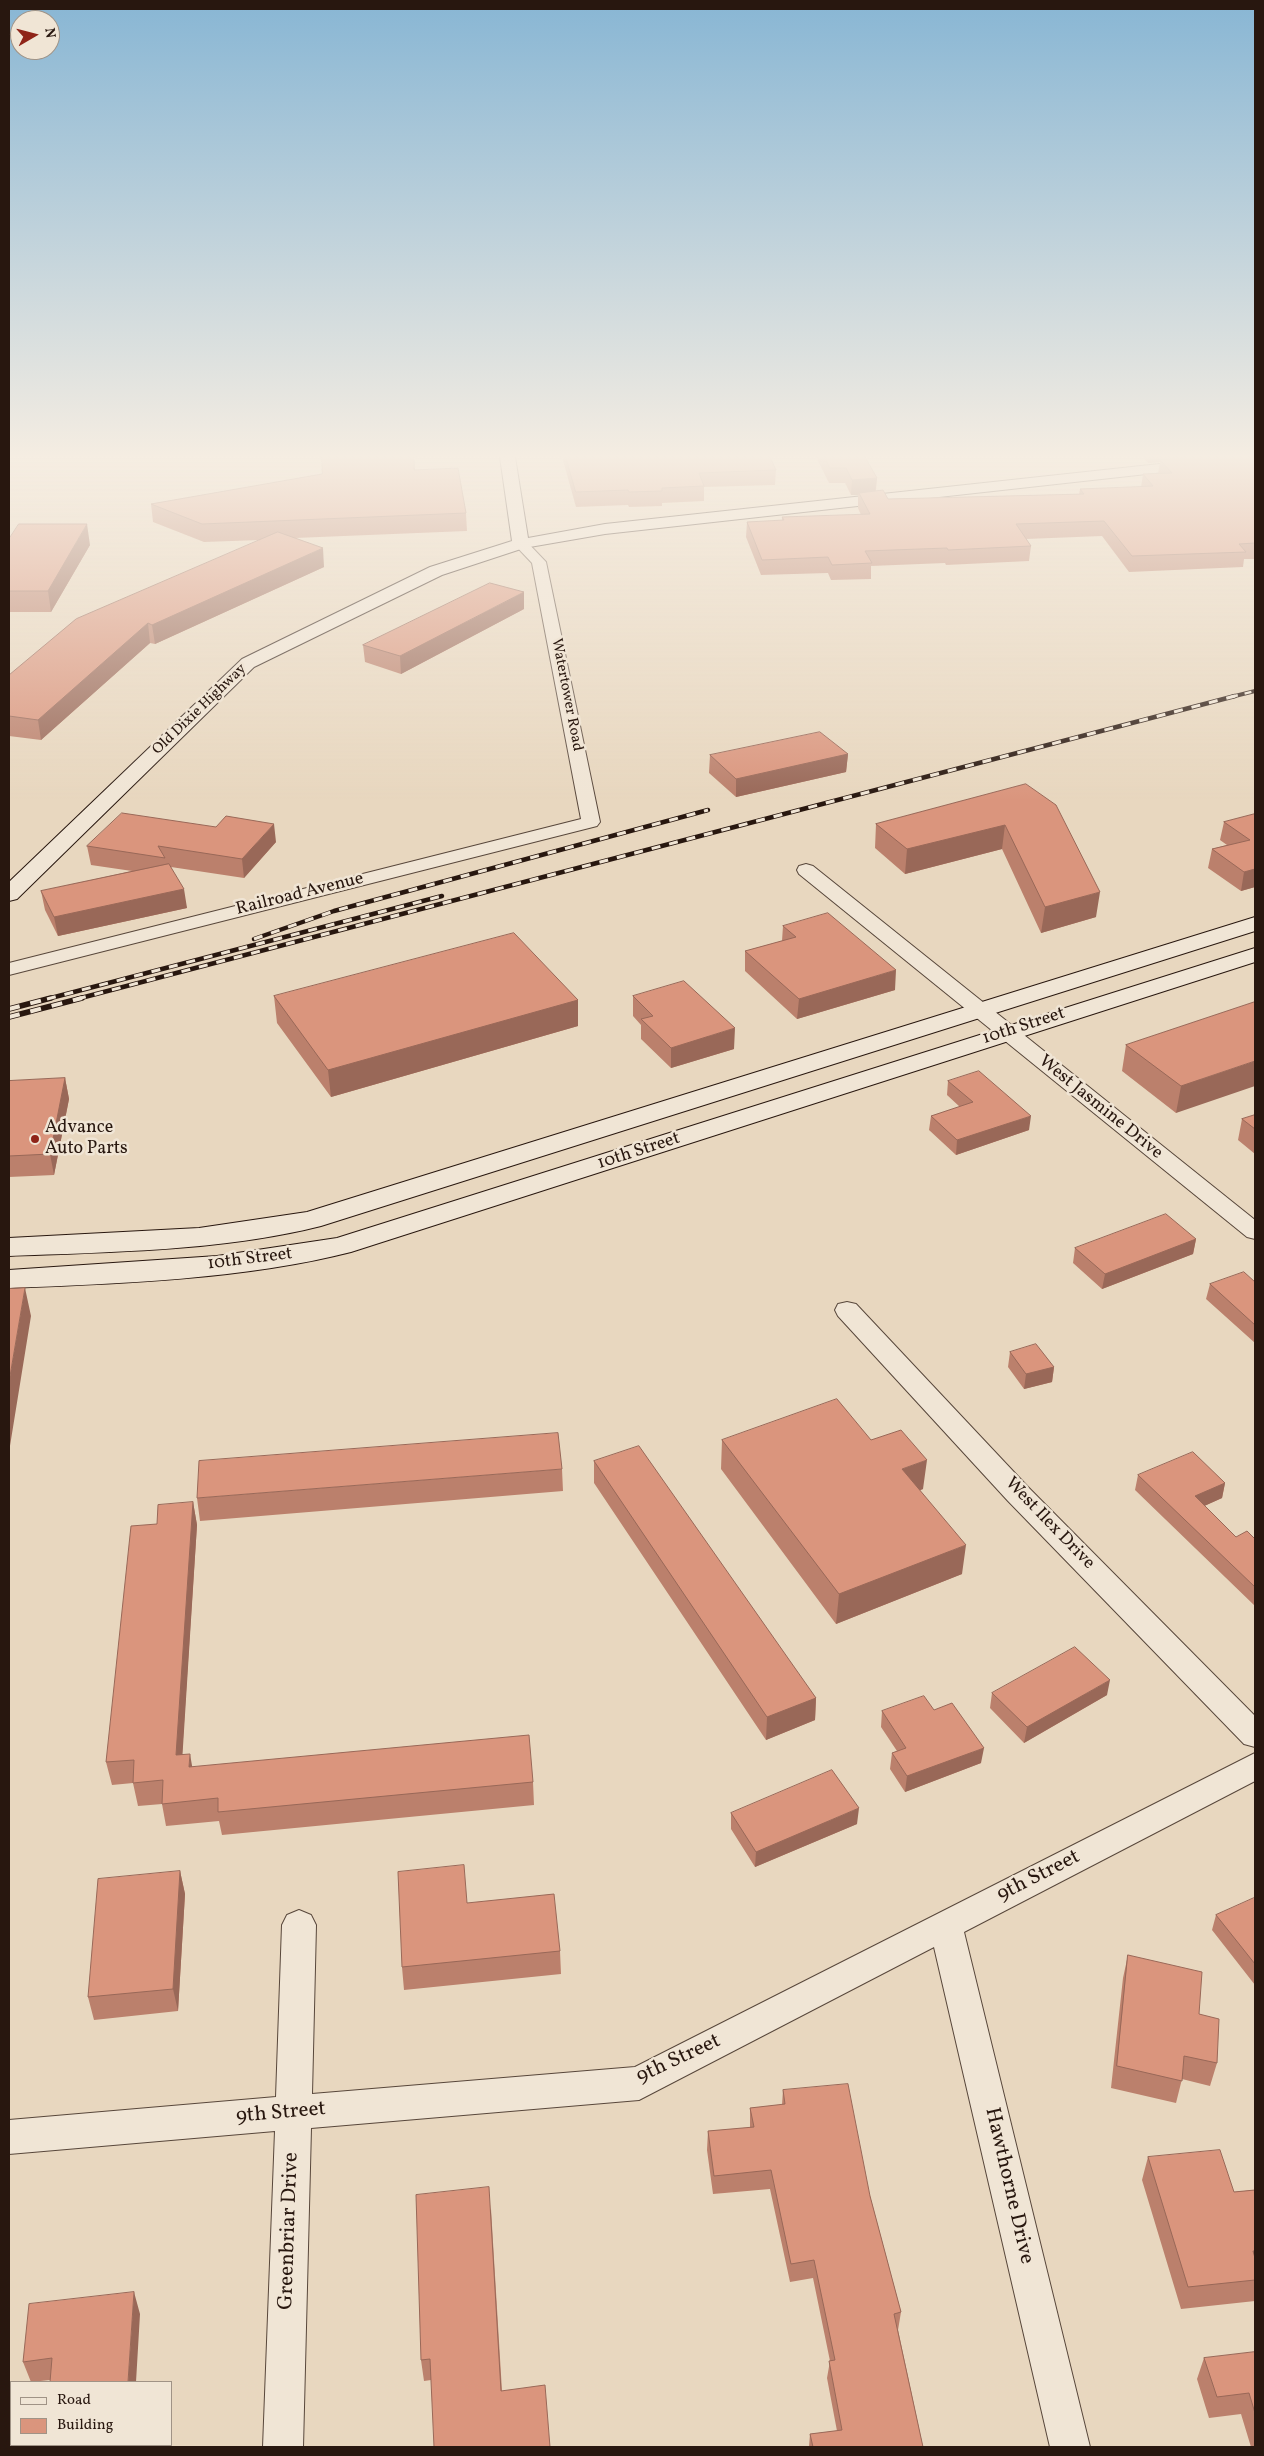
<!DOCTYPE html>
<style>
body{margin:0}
#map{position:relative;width:1264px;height:2456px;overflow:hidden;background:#e8d7bf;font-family:Vollkorn,serif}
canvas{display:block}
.frame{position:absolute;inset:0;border:10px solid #28170f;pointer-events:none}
.legend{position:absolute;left:10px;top:2381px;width:162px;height:65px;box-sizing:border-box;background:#f0e5d5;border:1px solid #a09386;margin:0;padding:6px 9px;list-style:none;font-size:15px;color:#28170f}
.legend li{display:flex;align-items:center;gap:10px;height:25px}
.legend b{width:25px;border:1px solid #a09386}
.north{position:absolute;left:10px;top:10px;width:50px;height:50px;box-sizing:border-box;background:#f0e5d5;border:1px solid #a09386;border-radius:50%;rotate:82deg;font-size:14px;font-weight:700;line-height:20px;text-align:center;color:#28170f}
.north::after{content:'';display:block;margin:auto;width:18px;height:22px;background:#8f2418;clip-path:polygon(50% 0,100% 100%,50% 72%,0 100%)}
</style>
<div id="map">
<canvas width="1264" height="2456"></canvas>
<div class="frame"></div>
<ul class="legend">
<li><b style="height:6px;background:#f0e5d5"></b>Road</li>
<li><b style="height:14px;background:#da957d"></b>Building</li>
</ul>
<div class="north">N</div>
</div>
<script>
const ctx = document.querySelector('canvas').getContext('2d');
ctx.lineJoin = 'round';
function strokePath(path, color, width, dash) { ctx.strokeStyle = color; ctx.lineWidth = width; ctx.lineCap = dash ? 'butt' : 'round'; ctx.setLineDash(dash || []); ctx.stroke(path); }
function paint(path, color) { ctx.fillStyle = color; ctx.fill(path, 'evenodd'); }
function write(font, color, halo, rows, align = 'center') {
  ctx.font = font + ' Vollkorn,serif'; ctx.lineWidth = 5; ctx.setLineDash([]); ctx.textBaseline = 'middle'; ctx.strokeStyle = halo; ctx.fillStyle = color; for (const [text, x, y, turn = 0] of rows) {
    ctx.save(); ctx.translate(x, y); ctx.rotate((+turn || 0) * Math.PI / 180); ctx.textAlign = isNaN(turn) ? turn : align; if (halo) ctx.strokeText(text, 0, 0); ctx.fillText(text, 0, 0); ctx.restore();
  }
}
const street = new Path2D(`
 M521 540 526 541 546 562 600 822 597 826 9 975V963L581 819 532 563 514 544Z
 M806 864 813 866 1255 1220V1239L1247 1237 799 874 797 870 799 866Z
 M847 1302 856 1304 1028 1487 1255 1716V1747L1244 1744 1008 1501 838 1316 835 1310 838 1304Z
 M1255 1753V1781L964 1932 1090 2447H1050L934 1947 639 2100 311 2128 303 2447H263L275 2131 9 2154V2120L276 2097 282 1925 287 1915 299 1910 311 1915 316 1925 312 2094 635 2067Z`);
const secondary = new Path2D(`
 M500 457H515L528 538 605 524 1224 457H1255V462L605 534 524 548 442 575 254 667 17 899 9 901V882L242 659 430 567 512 541Z
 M1255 917V931L321 1226C222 1251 110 1252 9 1256V1238L199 1228 307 1212Z
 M1255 948V962L351 1252C246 1279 117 1284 9 1288V1270L217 1256 337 1238Z`);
strokePath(street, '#58473b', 2);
strokePath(secondary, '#28170f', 2);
paint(street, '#f0e5d5');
paint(secondary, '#f0e5d5');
const railFar2 = new Path2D(`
 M1231 697 1255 691`);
const railFar1 = new Path2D(`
 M254 939 334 911 708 810
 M47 999 442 896
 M77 999 1235 696`);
const rail = new Path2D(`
 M9 1009 51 998
 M9 1017 82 998`);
strokePath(railFar2, '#28170f', 4);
strokePath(railFar1, '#28170f', 4.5);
strokePath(rail, '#28170f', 5.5);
strokePath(railFar2, '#f0e5d5', 2.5, [7]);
strokePath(railFar1, '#f0e5d5', 3, [9]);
strokePath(rail, '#f0e5d5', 4, [11]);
paint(new Path2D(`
 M322 457H414L415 470 466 513 467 531 295 538 324 567 155 644 150 643 41 740 9 736V675L260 540 204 542 153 522 151 504 322 474Z
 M562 457H770L776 470 775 485 704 487V501L662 503V506L629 507 628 505 576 507Z
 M816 457H865L877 478 876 491 888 499 1079 494 1080 489 1141 487 1143 474H1158L1160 462 1148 463 1143 457H1255V559H1244L1243 567 1129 572 1102 536 1026 539 1031 546 1029 561 946 565 945 563 871 566V579L831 580 828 573 761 575 746 537 747 522 782 521V517L861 515 858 508V495H851L845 483H829Z
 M9 539 90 545 51 612H9Z
 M524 609 401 674 365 662 363 645Z
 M848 754 846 772 736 797 709 773 710 755Z
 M1026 784 1096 917 1041 933 1002 849 905 874 875 848 876 824Z
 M1255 814V887L1241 891 1208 868 1212 849 1227 845 1220 840 1224 822Z
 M276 842 244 878 171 867 187 908 58 936 45 910 41 891 132 871 91 865 87 846Z
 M783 926 895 990 797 1019 745 971V951L782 941Z
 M274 996 578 1000V1026L331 1097 277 1023Z
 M633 996 734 1049 671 1068 641 1039V1025L633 1016Z
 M1255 1002 1176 1113 1122 1071 1126 1045Z
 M65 1078 69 1099 54 1175 9 1177V1081Z
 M948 1081 1029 1130 956 1155 929 1130 931 1116 960 1107 947 1095Z
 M1255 1115V1154L1238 1140 1242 1119Z
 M1196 1239 1193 1254 1102 1289 1073 1263 1075 1248Z
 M1255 1282V1343L1206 1299 1210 1284Z
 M1010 1352 1054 1367 1052 1382 1024 1389 1008 1367Z
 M722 1440H871L923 1489 920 1490 962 1574 836 1624 721 1469Z
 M594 1461 816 1698 815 1720 766 1740 594 1483Z
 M562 1469 563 1491 200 1521 197 1498Z
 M1138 1475 1225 1483 1222 1498 1204 1506 1236 1537 1255 1539V1606L1135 1490Z
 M193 1502 197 1525 182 1754 192 1767 533 1782 534 1805 222 1835 219 1821 166 1826 162 1804 138 1806 133 1783 112 1785 106 1762 157 1524Z
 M992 1693 1107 1695 1024 1743 990 1708Z
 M934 1710 981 1763 905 1792 890 1769 892 1753 897 1751 881 1727 882 1711Z
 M731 1813 857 1824 755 1867 731 1829Z
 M180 1871 185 1894 178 2011 94 2020 88 1997Z
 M1255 1899V1985L1212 1930 1216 1915Z
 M467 1903 560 1951 561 1974 404 1990 402 1967Z
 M1128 1955 1199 2014 1217 2063 1210 2086 1182 2079 1176 2103 1111 2088 1123 1978Z
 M783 2090 870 2196 901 2312 898 2330 923 2447H809L810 2434 837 2431 827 2378 830 2361 813 2278 790 2282 770 2189 713 2194 707 2150 708 2131 750 2128V2108L782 2105Z
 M1148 2157 1234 2192 1255 2190V2301L1181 2309 1142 2180Z
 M491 2209 502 2391 550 2447 431 2380 424 2381 421 2360Z
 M140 2314 50 2380 31 2382 23 2362Z
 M1255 2352V2447H1251L1241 2414 1209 2418 1197 2379 1204 2358Z
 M48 2445H132V2447H49Z`), '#bb806c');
paint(new Path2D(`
 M1149 457H1208L1160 460V462L1148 463Z
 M877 478 875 493H859L858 495H851L852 480Z
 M87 524 90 545 51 612 48 591Z
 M323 548 324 567 155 644 152 625Z
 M524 592V609L401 674 400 656Z
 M148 623 150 643 41 740 38 720Z
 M848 754 846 772 736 797V779Z
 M274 824 276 842 244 878 242 859Z
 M1005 825 1002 849 905 874 907 849Z
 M1255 869V887L1241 891 1244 872Z
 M184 889 187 908 58 936 54 917Z
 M1100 892 1096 917 1041 933 1045 907Z
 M896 970 895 990 797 1019 799 999Z
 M578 1000V1026L331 1097 328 1070Z
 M735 1028 734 1049 671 1068V1048Z
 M1255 1061V1086L1176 1113 1181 1086Z
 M65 1078 69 1099 54 1175 50 1154Z
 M1031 1116 1029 1130 956 1155 957 1140Z
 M1196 1239 1193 1254 1102 1289 1105 1274Z
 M25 1288 31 1316 9 1452V1382Z
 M1054 1367 1052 1382 1024 1389 1026 1374Z
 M927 1460 923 1489 899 1498 902 1469Z
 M1225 1483 1222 1498 1191 1512 1195 1496Z
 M193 1502 197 1525 181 1778 176 1755Z
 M966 1545 962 1574 836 1624 839 1594Z
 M1110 1680 1107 1695 1024 1743 1027 1727Z
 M816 1698 815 1720 766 1740 767 1717Z
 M984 1748 981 1763 905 1792 907 1776Z
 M190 1754 194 1777 189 1767Z
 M859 1808 857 1824 755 1867 756 1852Z
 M180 1871 185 1894 178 2011 173 1989Z
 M134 2292 140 2314 136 2382H128Z`), '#996858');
const building = new Path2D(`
 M322 457H414V470L458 468 466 513 202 524 151 504 322 474Z
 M566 457H770L776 470 699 473 704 486 662 488V491L629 492 628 490 576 492Z
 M825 457H865L877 478 852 480 846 468H830Z
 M1190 457H1255V543L1239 544 1246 552 1132 556 1104 521 1016 524 1031 546 948 550 947 548 865 551 872 563 832 565 828 557 762 560 747 522 784 520 782 517 870 514 859 493 883 490 888 499 1084 494 1080 489 1153 486 1143 474 1172 473 1160 460Z
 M19 524H87L48 591H9V539Z
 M278 532 323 548 152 625 148 623 38 720 9 716V675L76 619Z
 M490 583 524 592 400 656 363 645Z
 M820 732 848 754 736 779 710 755Z
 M1026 784 1056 805 1100 892 1045 907 1005 825 907 849 876 824Z
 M122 813 216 827 226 816 274 824 242 859 158 846 165 858 87 846Z
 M1255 814V869L1244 872 1212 849 1250 840 1224 822Z
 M169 864 184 889 54 917 41 891Z
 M828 913 896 970 799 999 745 951 796 937 783 926Z
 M514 933 578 1000 328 1070 274 996Z
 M684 981 735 1028 671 1048 641 1019 653 1016 633 996Z
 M1255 1002V1061L1181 1086 1126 1045Z
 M979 1071 1031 1116 957 1140 931 1116 973 1102 948 1081Z
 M65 1078 50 1154 9 1156V1081Z
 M1255 1115V1129L1242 1119Z
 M1166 1214 1196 1239 1105 1274 1075 1248Z
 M1244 1272 1255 1282V1325L1210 1284Z
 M25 1288 9 1382V1289Z
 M1036 1344 1054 1367 1026 1374 1010 1352Z
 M837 1399 871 1440 901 1430 927 1460 902 1469 966 1545 839 1594 722 1440Z
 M558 1433 562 1469 197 1498 199 1461Z
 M639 1446 816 1698 767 1717 594 1461Z
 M1193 1452 1225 1483 1195 1496 1236 1537 1247 1531 1255 1539V1587L1138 1475Z
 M193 1502 176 1755 190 1754 189 1767 529 1735 533 1782 218 1812V1798L162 1804 163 1780 133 1783 134 1760 106 1762 131 1526 157 1524 158 1505Z
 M1075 1647 1110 1680 1027 1727 992 1693Z
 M924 1696 934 1710 952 1703 984 1748 907 1776 892 1753 906 1748 882 1711Z
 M832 1770 859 1808 756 1852 731 1813Z
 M464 1865 467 1903 554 1894 560 1951 402 1967 398 1872Z
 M180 1871 173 1989 88 1997 98 1879Z
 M1254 1898 1255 1899V1964L1216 1915Z
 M1128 1955 1202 1972 1199 2014 1219 2019 1217 2063 1184 2056 1182 2081 1117 2066Z
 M848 2084 870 2196 901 2312 894 2314 923 2447H813L810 2434 842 2430 829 2361 835 2360 814 2260 791 2264 771 2170 714 2176 708 2131 754 2127 750 2108 785 2104 783 2090Z
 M1220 2150 1234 2192 1255 2190V2251H1253L1255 2258V2280L1188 2287 1148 2157Z
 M489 2187 501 2391 545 2385 550 2447H434L430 2359 421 2360 416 2195Z
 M134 2292 128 2382H50L52 2358 23 2362 29 2304Z
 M1255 2352V2413L1249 2393 1217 2397 1204 2358Z`);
paint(building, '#da957d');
strokePath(building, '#996858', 1);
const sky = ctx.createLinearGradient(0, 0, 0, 801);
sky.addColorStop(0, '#88b6d4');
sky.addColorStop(0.57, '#f5ede2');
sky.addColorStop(1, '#f5ede200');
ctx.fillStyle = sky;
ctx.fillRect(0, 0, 1264, 801);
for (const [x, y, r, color] of [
 [35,1139,5,"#8f2418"]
]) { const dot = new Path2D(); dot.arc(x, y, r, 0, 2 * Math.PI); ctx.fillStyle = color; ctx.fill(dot); strokePath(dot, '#f0e5d5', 2); }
write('15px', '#28170f', '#f0e5d5', [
 ["Watertower Road",566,695,79],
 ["Old Dixie Highway",200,710,-44]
]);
write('18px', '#28170f', '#f0e5d5', [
 ["Railroad Avenue",300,895,-14],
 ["10th Street",1024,1027,-18],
 ["West Jasmine Drive",1100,1108,39],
 ["10th Street",639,1152,-18],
 ["10th Street",250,1260,-7],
 ["West Ilex Drive",1049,1524,46]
]);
write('18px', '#28170f', '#f0e5d5', [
 ["Advance",45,1129],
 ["Auto Parts",45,1150]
], 'left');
write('21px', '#28170f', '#f0e5d5', [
 ["9th Street",1039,1877,-27],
 ["9th Street",679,2060,-25],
 ["9th Street",281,2114,-5],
 ["Hawthorne Drive",1008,2186,77],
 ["Greenbriar Drive",290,2231,-88]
]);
</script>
